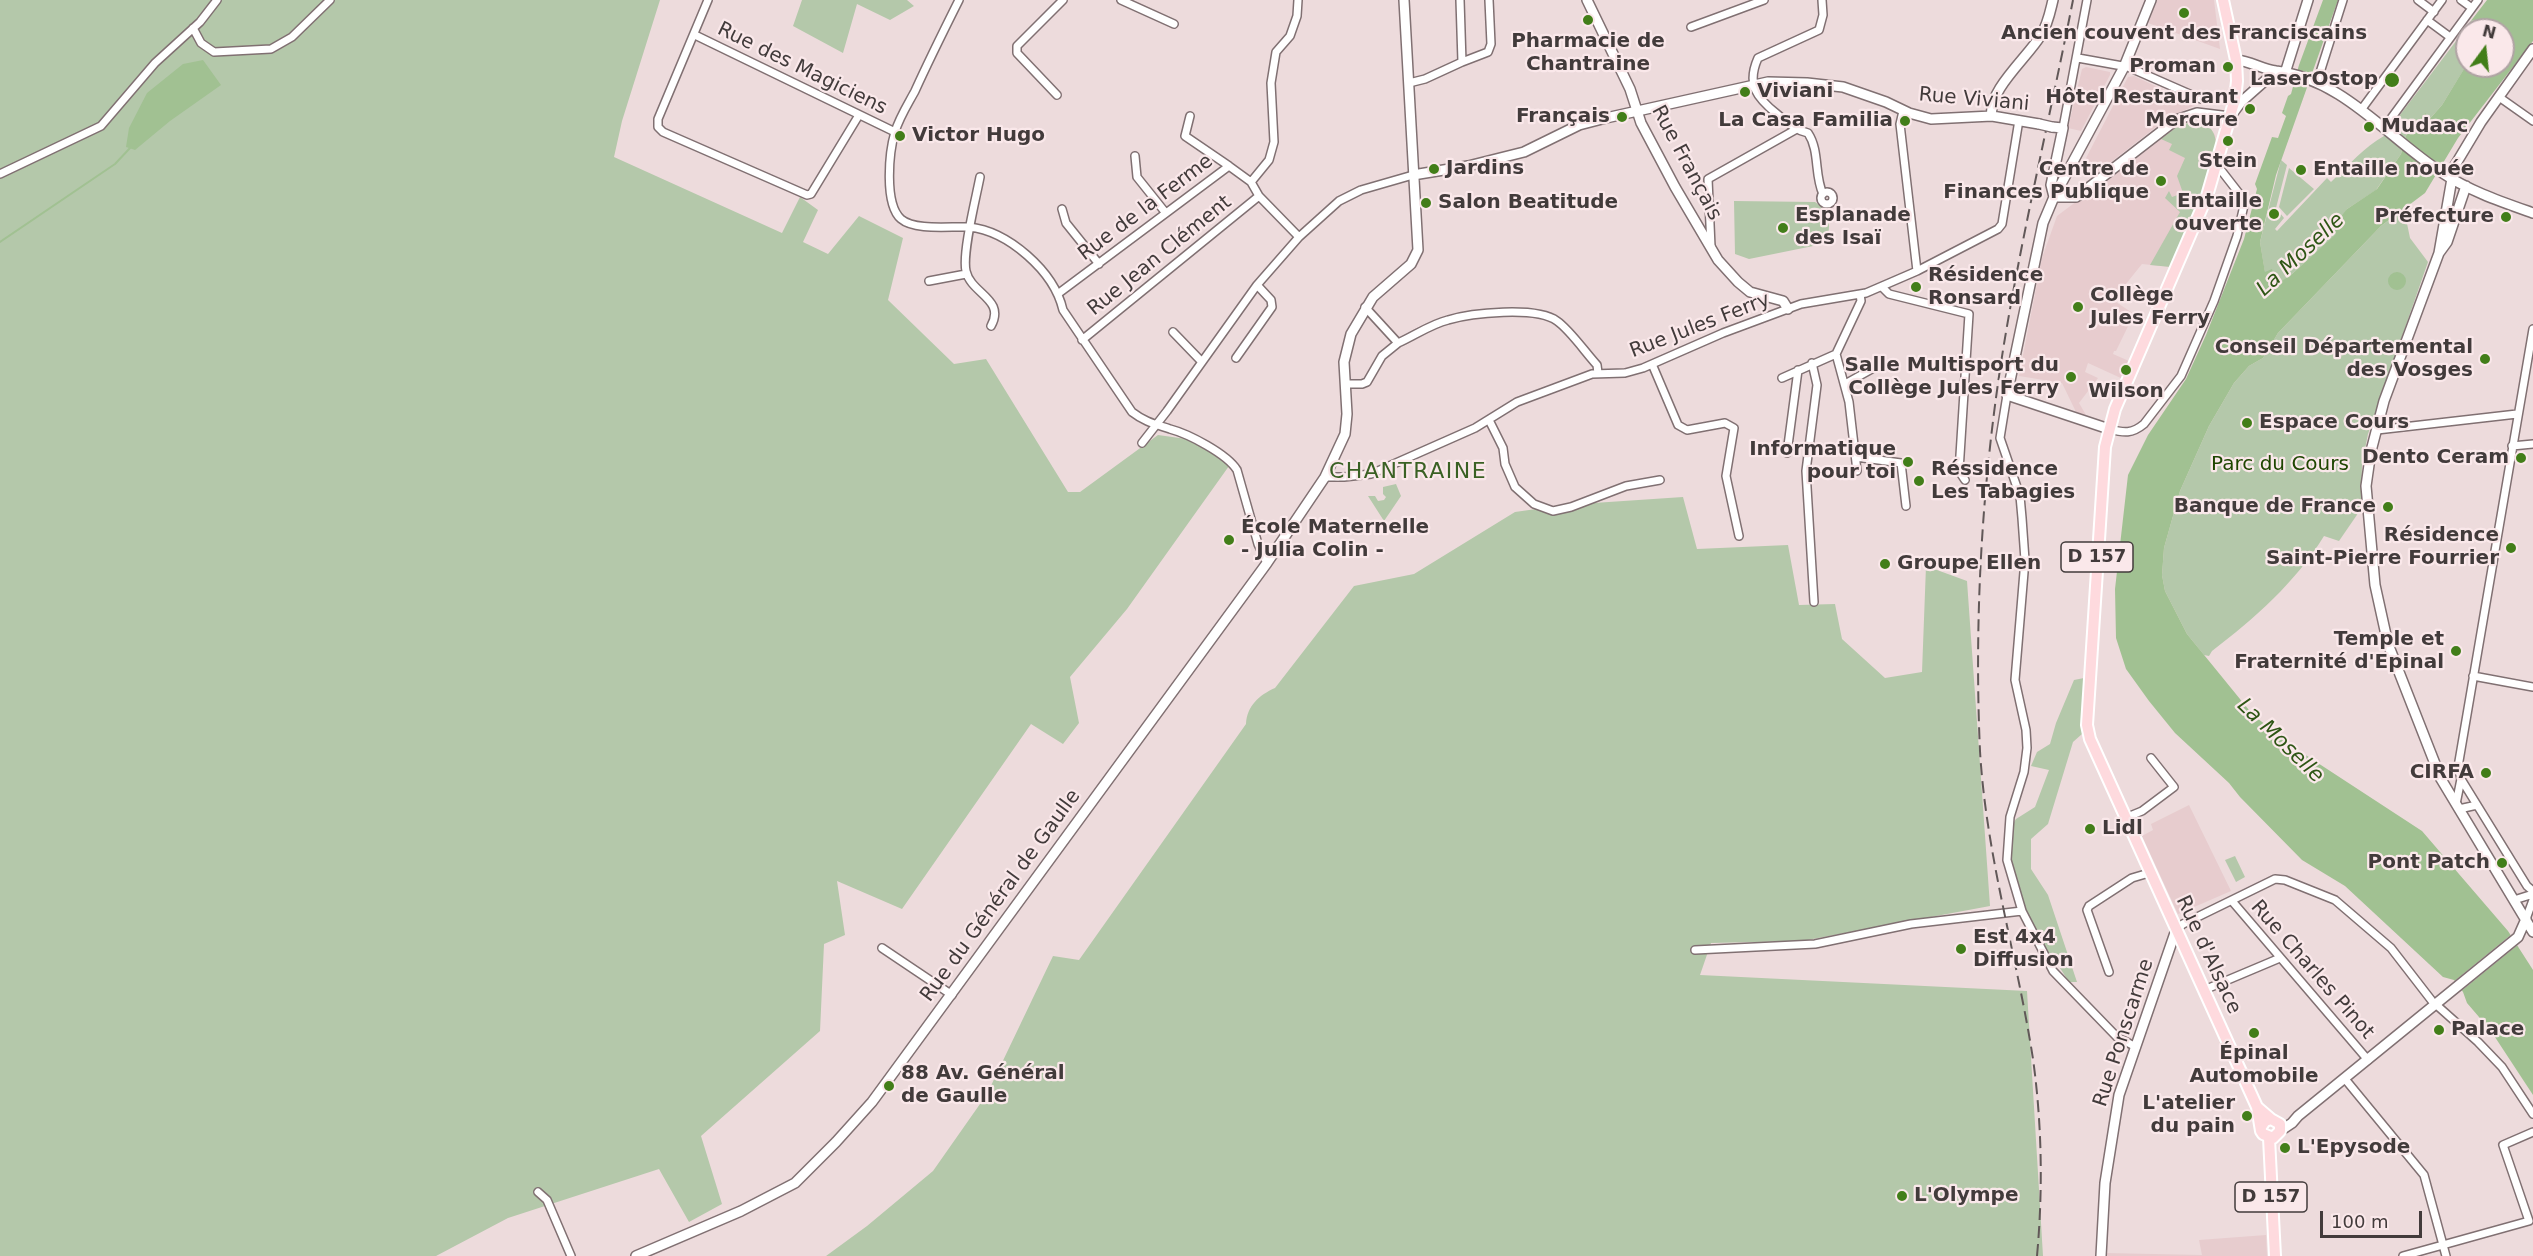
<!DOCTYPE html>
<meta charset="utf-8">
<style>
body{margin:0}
#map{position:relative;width:2533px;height:1256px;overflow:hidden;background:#eddbdc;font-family:"DejaVu Sans",sans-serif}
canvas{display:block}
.north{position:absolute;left:2455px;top:18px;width:60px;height:60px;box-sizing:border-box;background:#fae8ea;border:2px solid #b0a3a4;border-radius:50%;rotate:15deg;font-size:16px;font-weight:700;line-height:24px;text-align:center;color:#423b3b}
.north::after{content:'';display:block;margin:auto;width:21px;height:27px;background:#427e19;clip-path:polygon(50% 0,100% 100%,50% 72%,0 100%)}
.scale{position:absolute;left:2320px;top:1211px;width:102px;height:27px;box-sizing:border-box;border:3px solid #423b3b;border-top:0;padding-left:8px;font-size:18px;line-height:21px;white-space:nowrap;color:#423b3b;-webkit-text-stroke:4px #fae8ea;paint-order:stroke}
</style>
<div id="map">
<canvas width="2533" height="1256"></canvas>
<div class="north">N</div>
<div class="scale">100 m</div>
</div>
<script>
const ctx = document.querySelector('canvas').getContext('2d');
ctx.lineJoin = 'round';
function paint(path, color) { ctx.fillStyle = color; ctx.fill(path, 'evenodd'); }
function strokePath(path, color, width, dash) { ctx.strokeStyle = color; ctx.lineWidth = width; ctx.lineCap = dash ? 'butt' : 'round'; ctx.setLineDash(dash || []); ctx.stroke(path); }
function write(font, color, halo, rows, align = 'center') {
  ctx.font = font + ' "DejaVu Sans",sans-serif'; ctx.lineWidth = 4.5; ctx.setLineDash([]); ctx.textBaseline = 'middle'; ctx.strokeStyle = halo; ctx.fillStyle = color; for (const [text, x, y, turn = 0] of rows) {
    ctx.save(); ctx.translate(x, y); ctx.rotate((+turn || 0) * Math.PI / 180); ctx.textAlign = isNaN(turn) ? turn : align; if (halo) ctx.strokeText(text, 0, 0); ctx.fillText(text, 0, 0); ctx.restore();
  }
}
paint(new Path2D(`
 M2157 0H2214L2220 49 2148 23Z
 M2086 67 2110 72V75L2081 131 2068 128 2082 69Z
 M2134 76 2196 105 2169 117 2098 172 2092 174 2087 172 2084 168V162L2128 77Z
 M2194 121 2207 124 2215 135 2216 142 2171 267 2142 264 2113 300 2134 314 2116 351H2114L2113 354 2129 361 2125 374 2123 379 2088 363 2085 372 2098 378 2079 403 2086 415 2076 412 2062 383 2019 376 2042 258 2057 216 2089 192 2108 187 2107 181 2161 139 2178 126Z
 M2189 805 2231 891 2178 914 2142 836 2153 830 2151 824Z
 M2266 1235 2267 1256H2105V1253L2202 1255 2199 1240Z`), '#e7ccce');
paint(new Path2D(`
 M0 0H660L622 121 614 157 782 233 800 197 818 210 803 242 828 254 859 216 903 238 888 300 954 364 986 359 1068 492H1080L1158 435 1194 440 1229 466 1127 609 1070 677 1079 723 1063 744 1031 724 902 909 837 881 845 935 824 944 820 1031 701 1136 722 1204 689 1222 659 1169 508 1218 436 1256H0Z
 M802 0H907L914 6 890 20 857 4 843 53 793 26Z
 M2472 20 2483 22 2480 30H2467L2466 66 2442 105 2425 124 2426 114 2408 129 2401 154 2376 190 2347 209 2337 234 2292 274 2276 286 2265 273 2260 242 2281 160 2287 165 2276 208 2284 218 2275 229 2277 231 2327 178 2331 182C2349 165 2364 147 2384 136Z
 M2194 121C2207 123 2214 128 2216 142L2202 196 2171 267 2150 265 2180 212 2165 198 2169 191 2172 197 2183 193 2177 176 2185 158 2169 150 2172 144 2161 139 2178 126Z
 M2289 168 2314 189 2287 216 2279 207Z
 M1734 201 1815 202 1826 210 1829 226 1828 243 1749 259 1735 254Z
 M2404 209 2410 238 2428 262 2368 434 2362 464 2361 509 2339 541 2324 536C2295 583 2255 618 2212 651L2209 656 2204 655 2187 634 2165 591 2162 575 2164 548 2180 491 2209 426 2234 383 2249 366 2263 358 2278 333 2381 226Z
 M1396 484 1401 496 1384 521 1368 496H1375L1378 501 1384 500 1386 497 1383 494V487Z
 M1683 497 1697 549 1788 545 1799 605 1835 604 1842 639 1885 678 1922 672 1926 566 1967 581 1990 906 1802 941 1711 943 1700 975 2027 991 2043 1256H826L867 1226 933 1171 987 1094 1053 956 1079 960 1246 724C1247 706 1259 695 1275 688L1354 586 1414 574 1515 512 1564 505Z
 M2084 678 2082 734 2073 742 2048 824 2031 839V869L2048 895 2077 982H2069L2051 954 2045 953 2025 914 2004 847V838L2016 819 2035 807 2049 770 2031 766 2037 752 2050 744 2056 723 2074 680Z
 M2235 856 2245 877 2236 882 2225 860Z`), '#b4c8aa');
paint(new Path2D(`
 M2323 0H2338L2276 175 2260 242 2265 272 2272 269 2276 285 2292 274 2336 234 2333 227 2347 209 2377 189 2401 154 2408 129 2426 113V123L2442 105 2467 64 2503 66V30H2480L2483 22 2472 20 2460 35 2487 0H2533V41L2458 138 2425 193 2381 226 2278 333 2263 358 2249 366 2234 383 2209 426 2180 491 2164 548 2162 575 2165 591 2187 634 2253 715 2301 752 2422 831 2508 931 2533 970V1095L2491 1031 2467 1003 2463 992 2454 980 2443 977 2345 886 2302 860 2240 797 2229 783 2175 733 2149 701 2126 669 2116 638 2115 589 2128 475 2148 435 2186 379 2206 335 2244 239 2257 189 2255 184 2272 137 2278 138 2286 116 2282 113 2288 96 2291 94 2299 65Z
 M203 60 221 85 170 121 135 150 126 147 129 128 147 93 183 64Z
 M2388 281a9 9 0 1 1 18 0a9 9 0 1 1-18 0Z`), '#a1c192');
paint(new Path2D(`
 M2512 934 2520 943 2460 992 2452 983Z`), '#eddbdc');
strokePath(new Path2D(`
 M0 242 115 164 130 148`), '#a1c192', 2);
const street = new Path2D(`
 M708 0 658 119V127L663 132 807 195 811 194 859 115
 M959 0C944 30 929 60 915 91 908 104 899 118 895 132 889 152 884 204 901 219 915 231 951 226 969 227 1008 231 1054 271 1063 310L1132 412C1145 422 1155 424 1170 429 1189 434 1227 454 1237 470L1258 544 1267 563
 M1121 0 1174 24
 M1460 0 1462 62 1488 52 1491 44 1489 0
 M1822 0 1823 15 1819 30 1758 58C1746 85 1757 98 1777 114 1788 123 1795 130 1808 133 1820 151 1814 175 1823 194
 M2418 0 2434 12
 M2461 0 2472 8
 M2427 20 2450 37
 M1691 27 1764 0
 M193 28 201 43 214 52 271 49 292 37 330 0
 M695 35 895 132
 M2078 58 2128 67 2201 99
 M2317 82 2343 0
 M1409 83 1425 79 1462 62
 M1057 95 1017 53V46L1063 0
 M2499 97 2533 121
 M2361 110 2442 0
 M1903 111 1900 124 1917 271
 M1190 116 1185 136 1229 166
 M2063 128 2087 0
 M2384 128 2478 0
 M1135 156 1137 177 1165 212
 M0 174 101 126 155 63 200 22 217 0
 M980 177C976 198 962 253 966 271 971 294 1006 299 991 326
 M1251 182 1269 160 1274 142 1271 83 1276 52 1290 36 1297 16 1298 0
 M1821 198a6 6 0 1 1 12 0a6 6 0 1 1-12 0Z
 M1062 209 1066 223 1099 264
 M1711 247 1708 179 1795 130
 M929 281 966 274
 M1882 287 1889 294 1969 314 1959 471 1965 480
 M1059 293 1229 166 1251 182 1259 196 1299 237
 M1365 307 1398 343C1414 336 1431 324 1448 320 1471 313 1536 306 1557 321 1570 330 1585 352 1597 365L1598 373
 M1173 332 1202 362
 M1082 340 1259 196
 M1236 358 1272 307 1271 300 1257 285
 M1812 363 1817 385 1806 471 1814 602
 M1652 364 1678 425 1687 430 1725 423 1734 428 1726 476 1739 536
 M1782 378 1836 354
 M1346 384H1362L1367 382 1382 356 1398 343
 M1845 384 1879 365
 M2007 395 2000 438 2020 496 2022 518 2025 560 2015 680 2026 730 2027 748 2024 772 2010 817 2007 860 2022 911 2053 971 2117 1037 2136 1047
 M1489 420 1503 448 1505 464 1515 487 1534 504 1553 511 1571 507 1626 486 1660 480
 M2109 429C2124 433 2132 434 2144 424L2181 376 2214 301 2237 236 2245 201 2217 165
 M2377 430 2517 414
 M1142 443 1167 411 1257 285 1299 237 1339 201 1361 190 1413 175
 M2512 446 2533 444
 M1787 453 1798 370
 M1856 457 1901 463 1906 506
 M1857 471 1849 402 1836 354 1861 301 1860 294
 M1325 477H1344L1371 474 1475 428 1517 402 1592 374 1625 373 1643 368 1723 333 1801 304 1866 293 1917 271 1998 229 2002 224 2019 120
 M2473 676 2533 687
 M2461 779 2527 886 2533 891
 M2456 804 2461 779 2458 767 2533 329
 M2459 809 2477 805
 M2125 818 2142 811 2174 787 2151 758
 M2514 900 2533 894
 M2232 901 2368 1060
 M2526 919 2533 900
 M2176 930 2183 924 2275 879 2285 880 2335 900 2391 948 2432 1001 2478 1042 2502 1067 2533 1114
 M882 948 952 995
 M1695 950 1815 944 1911 924 2022 911
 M2109 972 2087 910 2089 906 2132 878 2149 873
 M2204 990 2280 958
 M2345 1079 2424 1175 2446 1256
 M538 1192 547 1200 571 1256
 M2403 1256 2529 1221 2503 1145 2533 1132`);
const secondary = new Path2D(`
 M1587 0 1630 89 1641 123 1675 187 1718 260 1738 282 1750 292 1783 301 1788 309
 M2533 49 2481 122 2454 167 2439 253 2384 401 2371 451 2366 486 2375 585 2388 644 2441 779 2533 932
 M2236 60C2250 61 2262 69 2276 71 2343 79 2387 137 2441 172 2469 191 2502 202 2533 213
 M2286 70 2308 0
 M1992 116C1987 91 2028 57 2041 35 2048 24 2050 12 2053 0
 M2052 127 2063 128 2051 185 2054 197
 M1413 175 1468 166 1524 152 1579 125 1606 118 1768 82 1807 83 1843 87 1886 102 1909 113 1931 119 1992 116 2039 124
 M2054 197H2076L2083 192 2176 120 2197 113 2230 117 2241 102 2276 71
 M2439 253 2447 242 2466 186
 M2109 429 2007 395 2043 223 2054 197 2124 67 2151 0
 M2280 1131 2292 1123 2298 1116 2518 937 2526 919
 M636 1256 741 1211 795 1183 836 1142 872 1102 1267 563 1325 477 1345 434 1347 414 1344 362 1351 334 1373 297 1411 264 1418 250 1404 0
 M2101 1256 2105 1183 2119 1095 2176 930`);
const primary = new Path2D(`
 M2223 0 2236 60 2237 81 2235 99 2207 196 2115 409 2105 447 2087 725 2090 739 2257 1107
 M2261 1127 2265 1121 2271 1119 2280 1124V1131L2273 1138 2263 1134 2261 1131 2257 1107 2271 1119
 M2269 1138 2275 1256`);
strokePath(street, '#807072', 10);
strokePath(secondary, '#807072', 12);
strokePath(primary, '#fff', 14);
strokePath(street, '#fff', 7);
strokePath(secondary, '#fff', 9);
strokePath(primary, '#fedade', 10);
strokePath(new Path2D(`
 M2037 1256C2043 1190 2042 1124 2033 1059 2017 956 1986 855 1980 751 1974 618 1982 482 2003 350 2022 233 2050 117 2073 0`), '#615858', 2, [12, 6]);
const secondaryBridge = new Path2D(`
 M2039 124 2052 127`);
strokePath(secondaryBridge, '#807072', 12, []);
strokePath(secondaryBridge, '#fff', 9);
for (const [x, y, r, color] of [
 [2184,13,6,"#427e19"],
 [1588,20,6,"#427e19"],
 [2228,67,6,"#427e19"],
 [2392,80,8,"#427e19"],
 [1745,92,6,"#427e19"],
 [2250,109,6,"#427e19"],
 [1622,117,6,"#427e19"],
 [1905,121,6,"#427e19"],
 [2369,127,6,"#427e19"],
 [900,136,6,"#427e19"],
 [2228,141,6,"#427e19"],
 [1434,169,6,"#427e19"],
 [2301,170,6,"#427e19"],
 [2161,181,6,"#427e19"],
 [1426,203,6,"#427e19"],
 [2274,214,6,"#427e19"],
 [2506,217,6,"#427e19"],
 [1783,228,6,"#427e19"],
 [1916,287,6,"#427e19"],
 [2078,307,6,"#427e19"],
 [2485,359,6,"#427e19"],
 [2126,370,6,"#427e19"],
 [2071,377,6,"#427e19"],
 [2247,423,6,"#427e19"],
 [2521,458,6,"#427e19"],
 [1908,462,6,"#427e19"],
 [1919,481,6,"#427e19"],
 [2388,507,6,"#427e19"],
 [1229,540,6,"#427e19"],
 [2511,548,6,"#427e19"],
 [1885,564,6,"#427e19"],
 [2456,651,6,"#427e19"],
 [2486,773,6,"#427e19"],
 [2090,829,6,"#427e19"],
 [2502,863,6,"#427e19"],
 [1961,949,6,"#427e19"],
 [2439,1030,6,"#427e19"],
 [2254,1033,6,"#427e19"],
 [889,1086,6,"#427e19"],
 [2247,1116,6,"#427e19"],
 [2285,1148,6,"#427e19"],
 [1902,1196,6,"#427e19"]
]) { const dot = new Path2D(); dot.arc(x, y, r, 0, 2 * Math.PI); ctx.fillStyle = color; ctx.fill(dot); strokePath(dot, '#fae8ea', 2); }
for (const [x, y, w] of [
 [2097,557,72],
 [2271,1197,72]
]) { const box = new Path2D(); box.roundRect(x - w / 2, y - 15, w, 30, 4.5); ctx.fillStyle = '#fae8ea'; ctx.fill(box); strokePath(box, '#423b3b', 1.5); }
write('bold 18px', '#423b3b', null, [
 ["D 157",2097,557],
 ["D 157",2271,1197]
]);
write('bold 20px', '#423b3b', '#fae8ea', [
 ["Ancien couvent des Franciscains",2184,34,"center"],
 ["Pharmacie de",1588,42,"center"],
 ["Chantraine",1588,65,"center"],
 ["Proman",2216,67,"right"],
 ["LaserOstop",2378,80,"right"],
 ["Viviani",1757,92],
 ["Hôtel Restaurant",2238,98,"right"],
 ["Mercure",2238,121,"right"],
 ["Français",1610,117,"right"],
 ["La Casa Familia",1893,121,"right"],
 ["Mudaac",2381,127],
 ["Victor Hugo",912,136],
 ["Stein",2228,162,"center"],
 ["Jardins",1446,169],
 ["Centre de",2149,170,"right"],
 ["Finances Publique",2149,193,"right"],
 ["Entaille nouée",2313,170],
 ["Entaille",2262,202,"right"],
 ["ouverte",2262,225,"right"],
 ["Salon Beatitude",1438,203],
 ["Esplanade",1795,216],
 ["des Isaï",1795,239],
 ["Préfecture",2494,217,"right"],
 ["Résidence",1928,276],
 ["Ronsard",1928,299],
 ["Collège",2090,296],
 ["Jules Ferry",2090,319],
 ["Conseil Départemental",2473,348,"right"],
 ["des Vosges",2473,371,"right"],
 ["Salle Multisport du",2059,366,"right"],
 ["Collège Jules Ferry",2059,389,"right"],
 ["Wilson",2126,392,"center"],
 ["Espace Cours",2259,423],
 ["Informatique",1896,450,"right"],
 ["pour toi",1896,473,"right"],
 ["Dento Ceram",2509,458,"right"],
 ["Réssidence",1931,470],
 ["Les Tabagies",1931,493],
 ["Banque de France",2376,507,"right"],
 ["École Maternelle",1241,528],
 ["- Julia Colin -",1241,551],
 ["Résidence",2499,536,"right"],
 ["Saint-Pierre Fourrier",2499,559,"right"],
 ["Groupe Ellen",1897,564],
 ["Temple et",2444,640,"right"],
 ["Fraternité d'Epinal",2444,663,"right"],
 ["CIRFA",2474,773,"right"],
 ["Lidl",2102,829],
 ["Pont Patch",2490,863,"right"],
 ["Est 4x4",1973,938],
 ["Diffusion",1973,961],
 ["Palace",2451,1030],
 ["Épinal",2254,1054,"center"],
 ["Automobile",2254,1077,"center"],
 ["88 Av. Général",901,1074],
 ["de Gaulle",901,1097],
 ["L'atelier",2235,1104,"right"],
 ["du pain",2235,1127,"right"],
 ["L'Epysode",2297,1148],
 ["L'Olympe",1914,1196]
], 'left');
write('20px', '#423b3b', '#fae8ea', [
 ["Rue des Magiciens",802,69,26],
 ["Rue Viviani",1974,100,5],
 ["Rue Français",1686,163,62],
 ["Rue de la Ferme",1146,208,-37],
 ["Rue Jean Clément",1160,256,-39],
 ["Rue Jules Ferry",1700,326,-21],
 ["Rue du Général de Gaulle",1001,896,-54],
 ["Rue d'Alsace",2208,955,65],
 ["Rue Charles Pinot",2312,970,49],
 ["Rue Ponscarme",2124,1033,-72]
]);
write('20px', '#1e4600', '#fae8ea', [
 ["Parc du Cours",2280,465]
]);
write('italic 21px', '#2e5615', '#fae8ea', [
 ["La Moselle",2301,255,-43],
 ["La Moselle",2280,741,44]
]);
ctx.letterSpacing = '1.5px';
write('22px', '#3a6124', '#fae8ea', [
 ["CHANTRAINE",1408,472]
]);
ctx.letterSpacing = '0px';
</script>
